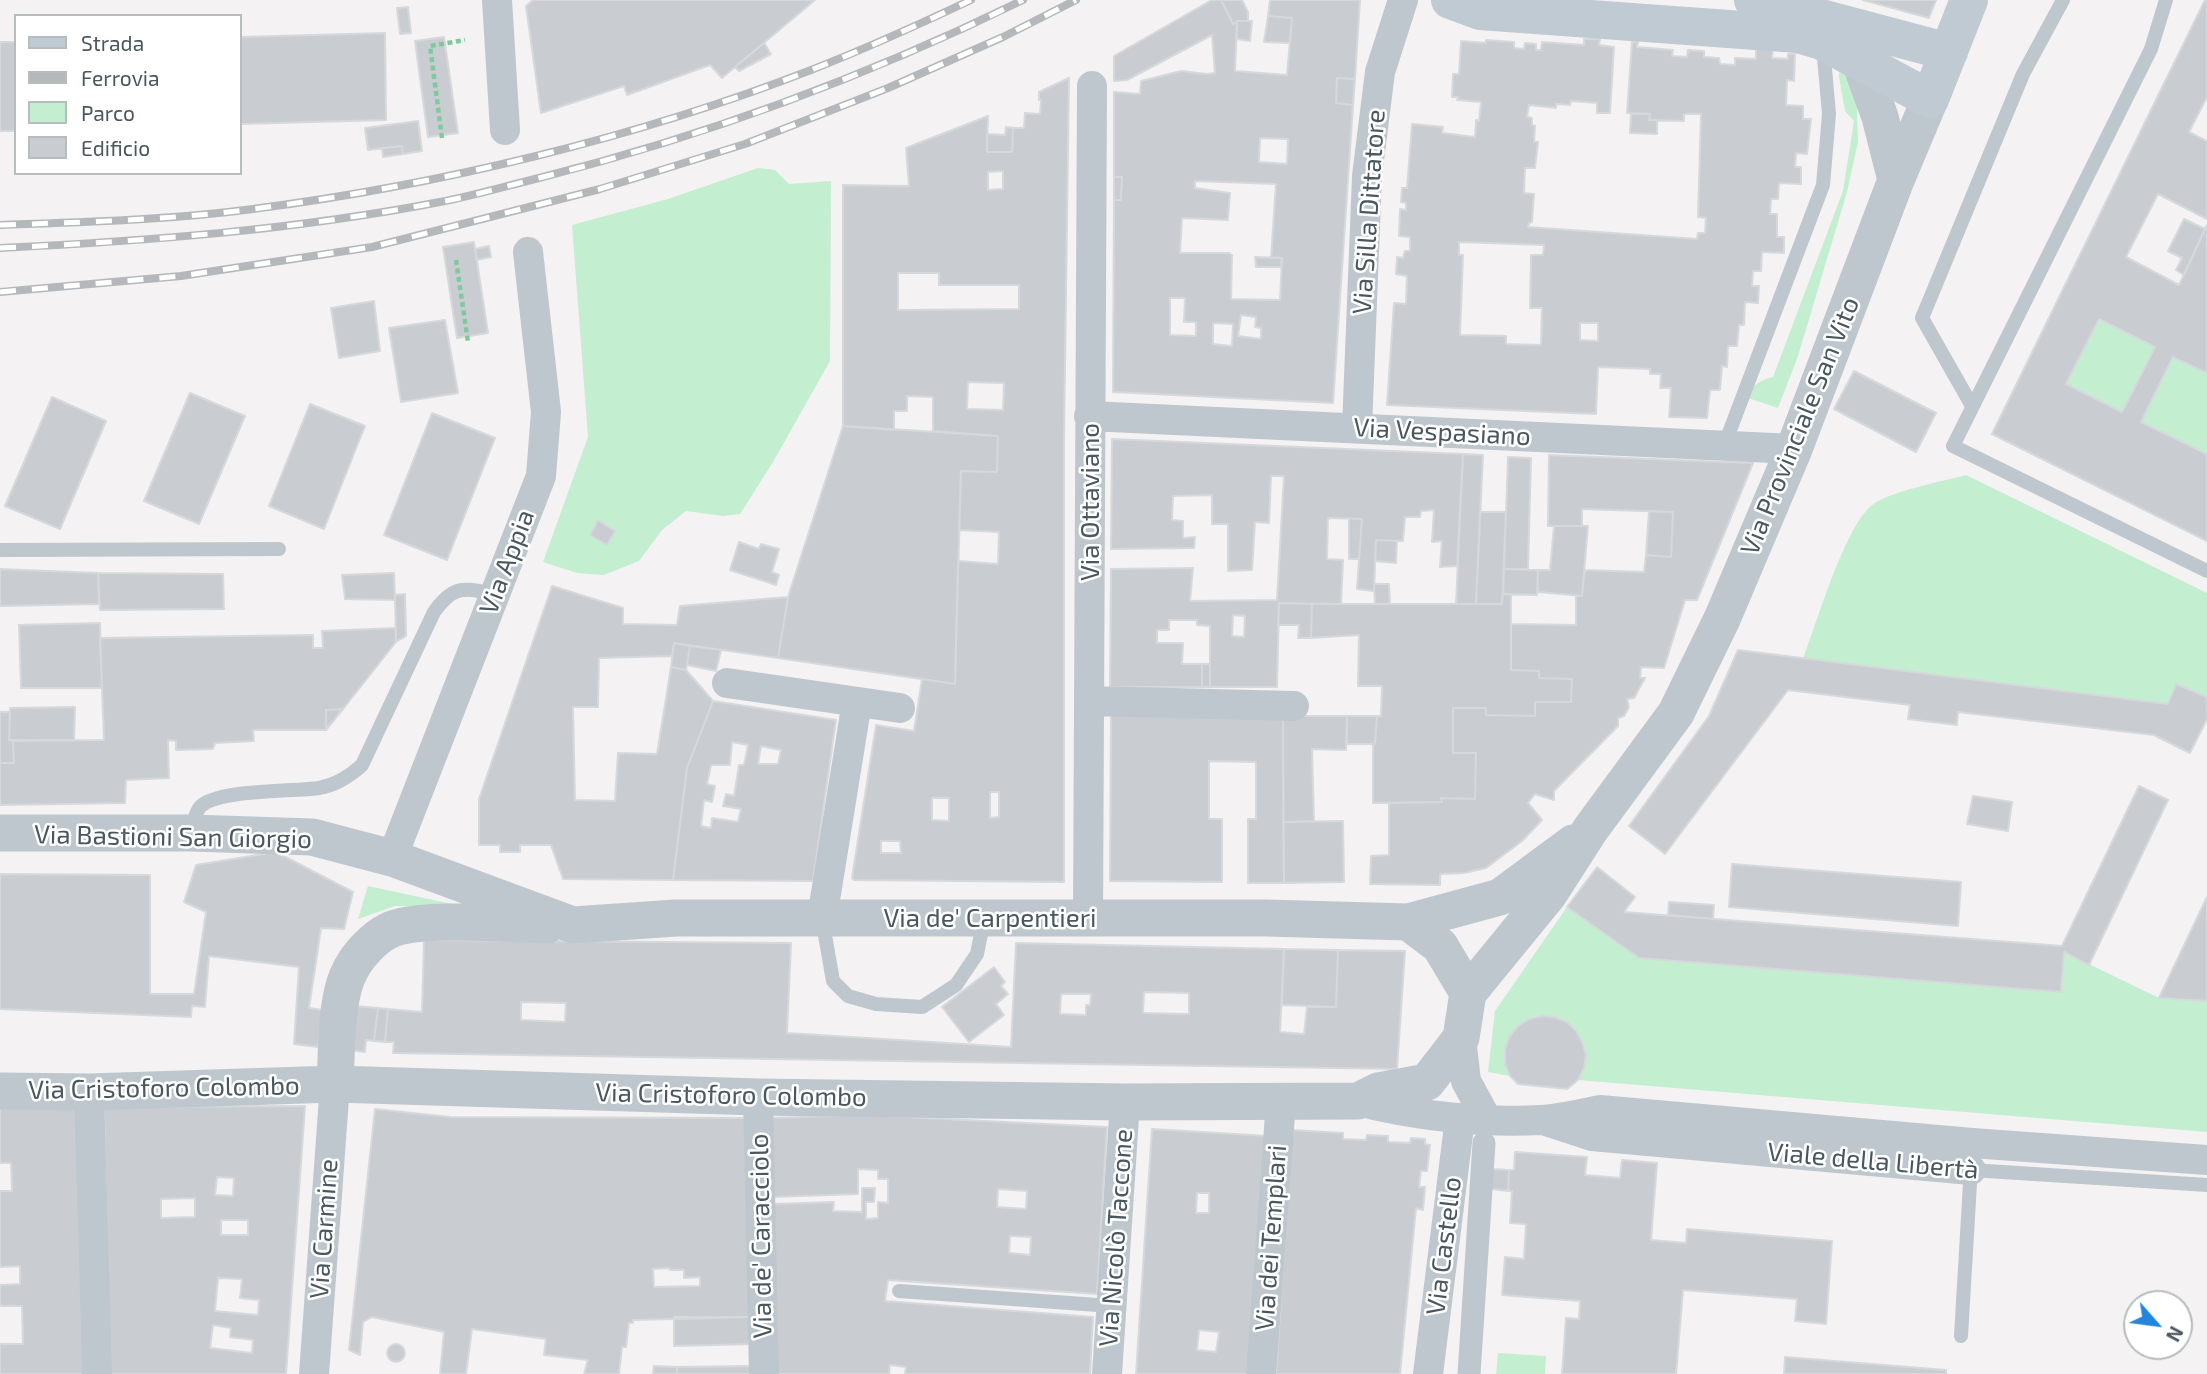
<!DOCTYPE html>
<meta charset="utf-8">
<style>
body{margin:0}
#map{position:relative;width:2207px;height:1374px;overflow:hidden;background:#f4f2f2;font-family:"Exo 2",sans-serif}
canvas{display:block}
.legend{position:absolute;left:14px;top:14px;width:228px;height:161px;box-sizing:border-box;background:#fff;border:2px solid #b7bcbf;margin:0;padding:9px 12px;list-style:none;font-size:21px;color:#4a575e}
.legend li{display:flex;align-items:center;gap:14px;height:35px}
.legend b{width:35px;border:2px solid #b7bcbf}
.north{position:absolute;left:2123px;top:1290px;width:70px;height:70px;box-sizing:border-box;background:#fff;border:2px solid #b7bcbf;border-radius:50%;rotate:118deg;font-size:19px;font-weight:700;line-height:28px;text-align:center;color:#4a575e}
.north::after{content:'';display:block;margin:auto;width:24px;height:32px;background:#2386dc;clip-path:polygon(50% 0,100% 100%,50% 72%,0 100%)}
</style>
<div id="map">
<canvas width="2207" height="1374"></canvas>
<ul class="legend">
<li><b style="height:9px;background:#bfcad2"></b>Strada</li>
<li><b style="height:9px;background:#b4b8bb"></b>Ferrovia</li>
<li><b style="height:19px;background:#c4eed0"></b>Parco</li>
<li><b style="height:19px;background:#c9cdd1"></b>Edificio</li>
</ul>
<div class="north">N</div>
</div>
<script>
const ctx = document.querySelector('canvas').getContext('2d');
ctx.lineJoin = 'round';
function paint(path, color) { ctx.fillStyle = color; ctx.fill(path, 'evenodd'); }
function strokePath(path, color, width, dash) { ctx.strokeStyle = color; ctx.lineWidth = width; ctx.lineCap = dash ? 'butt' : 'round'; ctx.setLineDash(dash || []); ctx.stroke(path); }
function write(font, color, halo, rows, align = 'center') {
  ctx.font = font + ' "Exo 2",sans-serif'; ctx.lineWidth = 5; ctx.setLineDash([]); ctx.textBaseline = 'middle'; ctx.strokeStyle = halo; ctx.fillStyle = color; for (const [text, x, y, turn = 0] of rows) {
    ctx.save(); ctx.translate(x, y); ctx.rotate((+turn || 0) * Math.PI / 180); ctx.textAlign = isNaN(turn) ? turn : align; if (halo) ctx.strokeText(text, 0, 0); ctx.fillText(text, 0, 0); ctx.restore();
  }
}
paint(new Path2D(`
 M1843 70 1856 84 1858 142 1847 192 1798 356 1778 408 1748 398C1752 385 1760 380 1773 377L1843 191 1854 121 1845 111 1839 77V73Z
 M758 168 775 170 789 184 831 181 830 361 773 462 740 514 723 516 686 511 662 530 639 561 604 575 577 573 543 562 588 437 572 225 668 199Z
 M2099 319 2155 347 2122 412 2066 384Z
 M2173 357 2207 373V454L2141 422Z
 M1966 475 2207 593V697L2177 684 2168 704 1803 659C1817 622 1844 530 1870 507 1885 492 1944 481 1966 475Z
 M368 886 466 907 395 906 358 919Z
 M1567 907 1639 958 2061 992 2064 952 2159 998 2207 1001V1132L1578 1080C1580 1072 1585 1062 1585 1054 1584 1023 1542 1003 1520 1025 1515 1030 1513 1039 1511 1045 1507 1058 1505 1063 1510 1076L1488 1072 1495 1011Z
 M1498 1353 1546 1356 1545 1374H1496Z`), '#c4eed0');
const building = new Path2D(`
 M533 0H815L722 78 710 65 627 95 624 86 541 113 526 6Z
 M1212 0H1221L1233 24 1237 21 1235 71 1287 75 1292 18 1268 16 1270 0H1360L1355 79 1337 78 1336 103 1353 105 1333 403 1113 392 1114 200H1121L1122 177H1114V92L1140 94 1141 81 1181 71 1207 74 1215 73 1212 35 1127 80 1114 81V56ZM1260 138 1288 139 1287 164 1259 162ZM1195 181 1276 184 1271 258H1282L1280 300 1231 299 1232 255 1229 253H1180L1182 218 1228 220 1230 193 1195 188ZM1170 298H1185L1184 322H1196V336L1170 335ZM1241 315 1256 317 1255 327 1261 328V339L1238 336ZM1213 323 1233 324 1232 346 1213 344Z
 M1221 0H1242L1248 12V21H1237L1233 24Z
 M1863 0H1936L1929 18Z
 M2205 0H2207V97L2189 132 2207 141V219L2158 194 2126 257 2179 285 2207 225V373L2173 357 2141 422 2207 454V541L1992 434ZM2099 319 2155 347 2122 412 2066 384Z
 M408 7 411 33 400 34 397 8Z
 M1268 16 1292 18 1290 43 1264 42Z
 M1237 21H1252L1250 41 1237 39Z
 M385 33 386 120 240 124V37Z
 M444 37 458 133 428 137 415 41Z
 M1584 39H1600L1599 45 1614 47 1610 113H1597V103L1571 101 1570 105 1556 104V108L1529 105 1527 117 1532 118V125L1535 126 1534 142H1538L1535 168H1525L1524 193 1534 194 1532 222 1529 223 1528 227 1697 239 1698 233H1705L1706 218 1698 217 1701 114H1684V121L1649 120 1650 114 1627 113 1632 42H1638L1637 47 1673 50 1672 56 1687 57 1688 50 1704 51V57L1719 58 1720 64 1735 65V58L1756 59V46L1773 47 1772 58 1788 59V54H1795L1794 81 1787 80 1786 105 1803 106V119H1811L1807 154 1796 153 1795 167H1801V184L1779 183 1778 199H1771L1770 214H1777V237H1784V253L1762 252 1761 271H1753L1752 286H1759L1758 303 1745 302 1744 325H1739L1737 346H1728L1727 367 1722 366 1720 390H1710L1707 418 1669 417 1671 388H1660L1661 374H1650V369L1598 367 1596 414 1387 405 1394 303 1406 304 1407 276 1396 274 1397 257 1403 258 1405 251H1410V237L1399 236 1400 209 1406 210V203L1401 202 1402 188H1407L1412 124 1443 127 1442 133 1475 137 1476 120 1479 121 1481 102 1457 100 1458 97H1452L1453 74H1459L1461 41 1486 43V40L1514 42V48L1524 49 1525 43 1536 44V50H1541L1542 42 1584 45ZM1459 242 1544 245 1543 255H1531L1530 308H1542L1541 345 1506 344V336L1460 335 1463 255H1459ZM1580 323H1598V341L1580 340Z
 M0 42H16V131H0Z
 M764 43 771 54 739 71 735 67Z
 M1069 78 1064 439V882L854 880 852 878 876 725 914 731 922 679 955 684 958 561 998 564 999 532 959 530 961 471 997 472 998 436 933 431V397L907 396V411H894V430L843 426V185L909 186 906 148 988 116 987 152H1012L1013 128H1024L1025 113 1040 114 1041 100H1039V92ZM1003 171V189L988 190V172ZM898 273H939V285H1019V309L898 310ZM968 382 1004 383 1003 410 967 409ZM990 792H999V817L990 818ZM932 798H949V821L932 820ZM881 841H900L901 853H881Z
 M1337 78 1355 79 1353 105 1336 103Z
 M1631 114H1650L1649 120H1657V134L1630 133Z
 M418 121 422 151 403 154 402 146 368 150 365 128Z
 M1006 127 1013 128 1012 152H987V134L1005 135Z
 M402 146 403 154 383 157 382 148Z
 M1114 177H1122L1121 200H1114Z
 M2184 219 2205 229 2184 275 2176 270 2182 258 2168 251Z
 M474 242 488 333 457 338 443 247Z
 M489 246 491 257 477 260 475 249Z
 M1255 257 1282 258 1281 267H1256Z
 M374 301 380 351 339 358 331 308Z
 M445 320 458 393 401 402 389 328Z
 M1854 371 1936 413 1916 452 1834 409Z
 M190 393 245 416 199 524 144 501Z
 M52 397 106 421 60 529 5 506Z
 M310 404 365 426 324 529 269 506Z
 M432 413 495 438 447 560 384 535Z
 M843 426 998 436 997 472 961 471 955 684 778 658 788 597Z
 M1112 439 1463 454 1457 566 1440 567 1442 541 1432 542 1434 510 1421 511 1420 517H1405L1403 541 1376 540 1374 591 1357 589 1362 519 1328 518 1327 559 1343 560 1341 604 1279 603 1277 687H1210V626L1197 625V620H1169V630H1157V643H1183L1182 664H1202V687H1110L1111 569 1193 568 1190 601 1277 600 1284 476H1271L1269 523 1255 522 1252 570 1228 571V524H1212V495L1173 496 1172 520 1183 521V538L1195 537 1194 548 1111 549ZM1233 615 1245 616 1244 637 1232 636Z
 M1463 454 1483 455 1476 604H1456Z
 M1549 455 1753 463 1697 600H1685L1664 668 1641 667 1640 678H1645L1634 698 1627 699 1629 707 1624 716 1618 718V726L1554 791V800L1535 794 1528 803 1542 820 1522 841 1486 868 1464 873 1440 874V885L1370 884 1371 856 1389 855V803L1442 802 1441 798 1475 799 1476 753H1453V708H1486V715L1535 716V702H1571L1572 679 1539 678V671L1511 670V624L1576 625V596H1582L1585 570 1644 572 1646 555 1671 557 1673 512 1582 509V526H1548Z
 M1508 457 1531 458 1528 569H1504Z
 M1649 511 1673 512 1671 557 1646 555Z
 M1480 512H1506L1502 604H1476Z
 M1349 519H1362L1359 559H1349Z
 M598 520 615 531 607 545 590 535Z
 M1554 526H1588L1582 596 1538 592V570H1550Z
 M1376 540 1397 541 1396 563 1375 561Z
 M739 542 759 549 761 544 779 549 772 572 779 575 776 585 730 570Z
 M0 569 98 573 99 604 0 606Z
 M1504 569 1538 570 1537 595 1503 594Z
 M98 573 223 574 224 609 100 610Z
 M394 573 395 600 345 599 342 575Z
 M1374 584H1389L1390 604H1375Z
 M552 586 623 608V624L677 625 680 606 788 597 778 658 674 643 672 656 599 658 598 707H573L575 800 615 801 618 753 657 754 671 667 686 670 713 701 687 768 673 880 563 879 551 845H520V852H500V845H479V799Z
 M405 594 406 636 396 642 395 595Z
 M1503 594H1511V670L1539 671V678L1572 679 1571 702H1535V716L1486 715V708H1453V753H1476L1475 799 1441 798 1442 802 1373 803V744H1375L1377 716H1381L1382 686H1358L1359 635 1311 638 1312 604H1502Z
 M1279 603 1312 604 1311 638H1298L1299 625H1278Z
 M100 623 102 688H21L19 625Z
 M396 628V642L343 709 326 710V730H253L254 741 215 743 213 749 176 750V741L168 740 169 778 126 780 125 803 0 805V763H14L13 741 104 740 100 638 313 635V648H323L322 631Z
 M674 643 690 646 686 670 671 667Z
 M690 646 721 650 716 671 687 665Z
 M1738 650 2168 704 2176 684 2207 697V719L2190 753 2154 735 1958 712 1957 725 1908 719 1910 705 1788 690 1665 854 1629 826 1709 716Z
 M1202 664H1210V687H1202Z
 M713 701 836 720 813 881 673 880 687 768ZM732 742 748 745 744 765H739L734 796 726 794 723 806 741 809 738 822 712 818 711 828 701 826 704 800 712 802 715 786 707 784 711 765H730ZM761 746 781 750 778 764H758Z
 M75 707 74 740H9L10 708Z
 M343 709 326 730V710Z
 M0 712H10L9 740 13 741 14 763H0Z
 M1111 714 1283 716 1284 883H1248V819H1256V762L1209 761V819H1222V882L1110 881Z
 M1283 716H1347L1346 750 1312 749 1314 821 1283 822Z
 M1347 716H1377L1375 744H1347Z
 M2139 786 2168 800 2089 965 2064 952 2061 992 1639 958 1567 907 1597 867 1635 897 1624 912 2062 946Z
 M1973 796 2012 802 2008 831 1967 824Z
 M1343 821 1344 882 1284 883 1283 822Z
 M276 852 353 892 344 929 321 928 309 1008 323 1010 318 1047 294 1044 299 967 209 956 205 1007 192 1006 191 1017 0 1009V874L150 875V994H194L206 912 184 902 196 865Z
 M1732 864 1961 882 1958 926 1729 907Z
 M2207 897V1001L2159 998Z
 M1669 902 1714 905 1713 919 1668 915Z
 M424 940 791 943 787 1033 1011 1047 1016 943 1284 949 1280 1032 1304 1034 1307 1007H1336L1338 950 1405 951 1397 1069 393 1053 394 1042H385L388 1009 422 1012ZM1144 992 1189 993V1014L1143 1013ZM1061 994H1091L1090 1005H1086V1015L1060 1014ZM521 1002 566 1003 565 1022 521 1020Z
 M1284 949 1338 950 1336 1007 1282 1005Z
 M994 967 1005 982 1001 986 1008 994 996 1004 1004 1015 969 1042 942 1007Z
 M355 1006 378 1008 374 1041 366 1040 365 1052 349 1050Z
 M378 1008 388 1009 385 1042 374 1041Z
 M1542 1016 1554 1017 1567 1022 1576 1031 1582 1042 1586 1055 1584 1068 1578 1080 1567 1089 1518 1084 1510 1076 1505 1064V1050L1509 1037 1518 1026 1529 1019Z
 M0 1105 76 1106 83 1374H0V1344H23L22 1306H0V1285L20 1284V1266L0 1267V1191H12L11 1163H0Z
 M305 1106 286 1374H110L104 1107ZM217 1177 234 1178 233 1196 215 1195ZM195 1198V1217L161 1218V1199ZM221 1220H248V1235H221ZM218 1278 242 1279 240 1298 259 1300 258 1315 215 1311ZM213 1325 231 1328 230 1337 253 1340 252 1353 210 1348Z
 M375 1109 450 1117 748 1118 752 1317 633 1320V1323H629L626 1347H622L619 1374H584L588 1360 544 1355 546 1339 472 1329 466 1374H440L444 1332 372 1317 363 1322 360 1355 349 1350ZM669 1268 670 1270H684V1278L700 1277V1286L654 1287 653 1269Z
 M865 1115 1107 1127 1097 1294 888 1280 885 1301 1093 1317 1090 1374H905L906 1367 890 1365 889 1374H777L773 1204 834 1202 833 1211 862 1212V1188H875L874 1202H866V1219L878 1218V1202L888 1203V1179H878V1170L858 1169V1194L773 1197 770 1118ZM998 1189 1027 1191 1026 1209 997 1207ZM1010 1236 1031 1237 1030 1255 1009 1253Z
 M1152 1129 1268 1136 1252 1374H1136ZM1197 1193H1209V1213H1196ZM1199 1330 1219 1332 1216 1352 1197 1350Z
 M1292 1130 1343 1133V1139L1366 1140 1367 1135 1388 1136V1142L1410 1143 1411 1138 1425 1139V1144L1430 1145 1427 1171H1421L1419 1187H1425L1423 1210 1416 1208 1400 1374H1276Z
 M1515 1152 1587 1157 1585 1175 1620 1178 1622 1160 1657 1163 1651 1240 1686 1243 1687 1229 1832 1241 1826 1324 1795 1321 1797 1299 1683 1290 1676 1374H1562L1566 1318 1579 1319 1580 1301 1502 1295 1505 1257 1524 1259 1526 1224 1510 1223 1512 1191H1508L1509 1170H1514Z
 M1492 1169 1509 1170 1508 1191 1491 1189Z
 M674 1317H752L753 1344 674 1346Z
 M387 1353a9 9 0 1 1 18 0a9 9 0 1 1-18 0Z
 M1785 1357 1946 1370V1374H1784Z
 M654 1366 677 1367V1374H653Z
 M752 1366V1374H677V1367Z`);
paint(building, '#c9cdd1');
strokePath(building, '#d6d9dc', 2);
strokePath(new Path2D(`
 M442 138 430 46 465 40
 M456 260 468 342`), '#7dca9d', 4.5, [5, 3.5]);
strokePath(new Path2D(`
 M2166 0 2151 49 1953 446 2207 571
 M1972 406 1922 318 2023 74 2063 0
 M1724 446 1823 185 1829 114 1823 46
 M0 550 279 549
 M191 832C193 825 195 812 200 807 216 789 293 792 319 788 336 785 349 777 362 765L434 612C454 584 464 588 495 594
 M822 918 833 981 848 996 876 1004 922 1007 956 985 977 954 984 919
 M1971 1170 2207 1185
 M899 1291 1112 1306
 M1961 1336 1971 1166`), '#bec7cd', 14);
strokePath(new Path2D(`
 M1469 1374 1484 1143`), '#bec7cd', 23);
strokePath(new Path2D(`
 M497 0 505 130
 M1089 416 1794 449
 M1357 428 1367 176 1380 72 1403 0
 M727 683 900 708
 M1090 701 1294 706
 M392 858 541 476 546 412 528 252
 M822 918 857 702
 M1088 918 1092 86
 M1461 1038 1466 1081 1486 1118
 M89 1092 97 1374
 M758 1097 764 1374
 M1358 1101C1415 1116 1482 1123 1541 1120 1560 1119 1581 1114 1600 1110L1972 1143 2207 1160
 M1546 1121 1592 1136 1971 1170
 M314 1374 335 1084
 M1107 1374 1125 1102
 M1261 1374 1281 1101
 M1428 1374 1460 1118`), '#bec7cd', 30);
strokePath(new Path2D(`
 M1859 59 1880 117 1896 180
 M0 833H191L312 837 392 858 573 925 676 918H1266L1408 922 1500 897 1573 843
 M1408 922 1440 946 1468 993
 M335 1084C337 1052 335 996 351 969 358 955 374 938 388 931 415 916 512 924 547 925
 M0 1091 89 1092 335 1084 758 1097 1125 1102 1358 1101 1378 1091 1427 1082 1461 1038 1468 993 1549 894 1590 830 1676 713 1722 619 1794 449 1896 180 1930 99`), '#bec7cd', 37);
strokePath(new Path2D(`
 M1450 0 1480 11 1798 34 1822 41 1930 99 1969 0
 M1753 0 1949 52`), '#bfcad2', 38);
const rail = new Path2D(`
 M0 225C84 222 170 220 253 209 439 185 636 138 811 70 865 49 918 25 971 0
 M0 248C148 241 294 230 440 202 473 196 506 186 539 178 706 136 868 76 1023 0
 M0 292 181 276 372 247 600 189 745 144 888 88 1003 37 1076 0`);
strokePath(rail, '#b4b8bb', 8);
strokePath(rail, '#fff', 5, [16]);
write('26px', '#4a575e', '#fff', [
 ["Via Silla Dittatore",1369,212,-86],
 ["Via Provinciale San Vito",1800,426,-68],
 ["Via Vespasiano",1442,432,3],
 ["Via Ottaviano",1090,502,-90],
 ["Via Appia",507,562,-69],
 ["Via Bastioni San Giorgio",173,837,1],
 ["Via de' Carpentieri",990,918],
 ["Via Cristoforo Colombo",164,1088,-1],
 ["Via Cristoforo Colombo",731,1095,1],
 ["Viale della Libertà",1873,1161,5],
 ["Via Carmine",324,1229,-86],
 ["Via de' Caracciolo",761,1236,-91],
 ["Via Nicolò Taccone",1116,1238,-86],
 ["Via dei Templari",1271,1238,-86],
 ["Via Castello",1444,1246,-83]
]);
</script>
